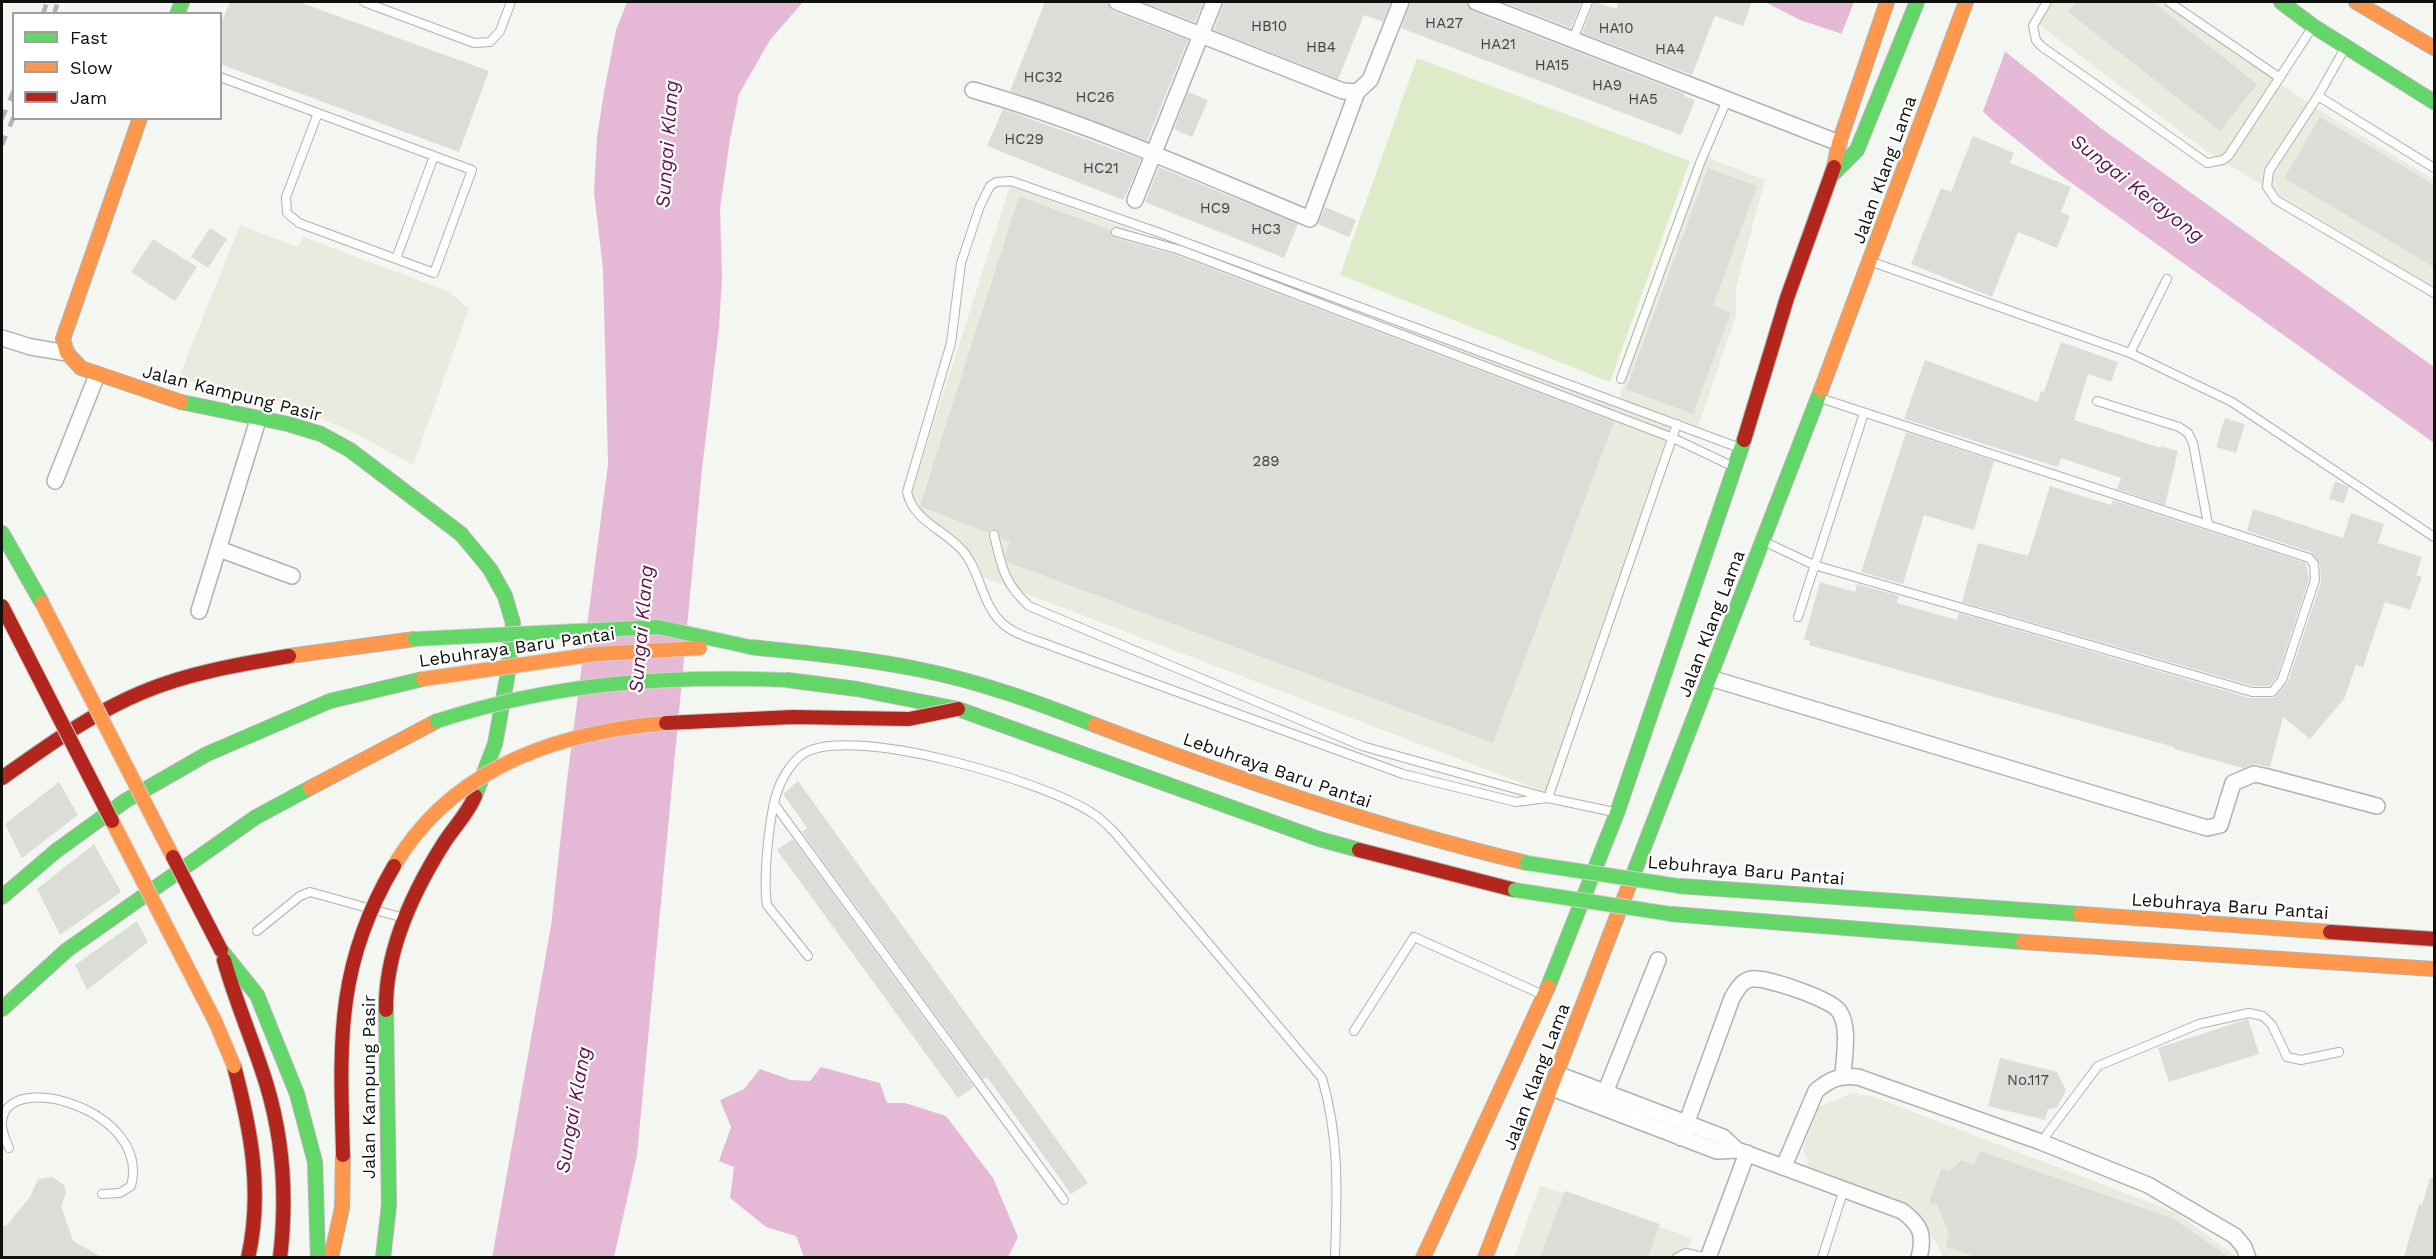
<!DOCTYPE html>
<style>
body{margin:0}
#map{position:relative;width:2436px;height:1259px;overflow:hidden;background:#f4f7f1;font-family:"Work Sans",sans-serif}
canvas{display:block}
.frame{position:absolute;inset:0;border:3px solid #0e100c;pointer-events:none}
.legend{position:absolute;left:12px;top:12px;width:210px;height:108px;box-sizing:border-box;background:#fff;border:2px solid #9f9f9e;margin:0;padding:8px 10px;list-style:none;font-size:18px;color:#0e100c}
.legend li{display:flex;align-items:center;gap:12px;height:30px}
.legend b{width:30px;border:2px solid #9f9f9e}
</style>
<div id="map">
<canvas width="2436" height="1259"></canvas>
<div class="frame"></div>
<ul class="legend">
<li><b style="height:8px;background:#63d668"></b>Fast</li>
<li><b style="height:8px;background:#ff974d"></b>Slow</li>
<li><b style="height:8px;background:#b3261e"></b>Jam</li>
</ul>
</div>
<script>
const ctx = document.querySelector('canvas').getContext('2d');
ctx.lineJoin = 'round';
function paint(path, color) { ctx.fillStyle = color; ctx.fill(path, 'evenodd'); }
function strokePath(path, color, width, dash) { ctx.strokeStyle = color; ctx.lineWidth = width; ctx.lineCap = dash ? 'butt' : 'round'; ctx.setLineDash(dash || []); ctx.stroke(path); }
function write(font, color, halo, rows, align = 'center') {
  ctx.font = font + ' "Work Sans",sans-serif'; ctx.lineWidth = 4.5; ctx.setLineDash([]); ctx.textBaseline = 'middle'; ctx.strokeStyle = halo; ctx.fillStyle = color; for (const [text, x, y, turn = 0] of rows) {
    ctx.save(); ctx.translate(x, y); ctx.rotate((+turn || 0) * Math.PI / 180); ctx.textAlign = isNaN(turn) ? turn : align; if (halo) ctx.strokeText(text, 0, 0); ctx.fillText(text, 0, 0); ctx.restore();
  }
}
paint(new Path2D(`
 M2053 2H2161L2316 108 2434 180V288L2206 151 2038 24Z
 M1707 157 1765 180 1736 288V316L1698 427 1673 418 1545 792 982 577 966 549 923 513 914 500 912 491 1010 186 1616 406Z
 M240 225 298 247 303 237 448 291 469 309 413 465 358 435 293 405 257 396 224 393 179 377Z
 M1852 1093 1874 1097 2175 1212 2237 1257H1941L1942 1253 1915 1209 1809 1167 1803 1148 1819 1107Z
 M1540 1185 1692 1238 1685 1257 1514 1258Z`), '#e7ecdf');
paint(new Path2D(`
 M1417 58 1690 161 1610 382 1340 275Z`), '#deebc9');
paint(new Path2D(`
 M627 2H803L770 40 739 94 730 139 720 208 722 277 719 328 702 469 637 1155 614 1257 492 1258 551 926 567 780 608 464 603 269 594 193 597 137 604 92 616 30Z
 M1765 2H1900L2002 49 2102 129 2434 367V443L2059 174 1993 121 1955 85 1879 46 1800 20Z
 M821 1067 880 1083 887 1103H905L946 1116 993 1178 1018 1237 1008 1257H804L796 1236 766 1227 730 1198 734 1167 719 1161 731 1127 720 1100 744 1089 760 1069 791 1080 810 1081Z`), '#e5b9d6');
paint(new Path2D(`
 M1854 2H1908L1969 25 2006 49 1982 114 1954 88 1915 65 1841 35Z`), '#f4f7f1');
paint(new Path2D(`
 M230 2H299L489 71 459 152 220 64V26Z
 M1045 2H1107L1113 11 1188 40 1147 141 1010 91Z
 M1142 2H1204L1195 22Z
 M1224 2H1391L1383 22 1364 15 1338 79 1214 30Z
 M1411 2H1467L1472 11 1685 94 1684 96 1695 100 1681 135 1401 28Z
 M1502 2H1582L1571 28Z
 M1594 2 1617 9 1618 2H1752L1743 26 1715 16 1692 75 1582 33Z
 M2076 2H2153L2257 84 2220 131 2068 12Z
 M1188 92 1208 100 1192 137 1174 129Z
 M1003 109 1141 159 1126 195 1123 200 987 146Z
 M2320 117 2434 185V267L2284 178Z
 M1973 136 2014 153 2010 163 2071 187 2061 212 2070 216 2057 248 2018 232 1992 297 1911 264 1941 188 1951 192Z
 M1159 167 1298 224 1284 258 1145 202Z
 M1708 168 1757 186 1713 306 1731 312 1693 414 1626 389Z
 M1019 196 1110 230 1114 238 1178 256 1614 422 1493 743 1007 562 1005 556 1010 542 1001 538 998 531 992 529 988 533 920 506Z
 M1325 207 1356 220 1349 237 1318 224Z
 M210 228 227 239 208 268 191 257Z
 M153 239 197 267 175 301 131 272Z
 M2061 342 2118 362 2111 382 2088 374 2074 420 2161 448V446L2178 451 2165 505 2117 489 2121 478 2061 458 2058 467 1904 419 1925 360 2038 402 2041 391 2044 392Z
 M2225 418 2245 424 2236 453 2216 447Z
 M1906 432 1994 461 1974 530 1924 515 1903 584 1861 572Z
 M2335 481 2349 487 2344 503 2329 499Z
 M2050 486 2111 505 2113 500 2306 563 2309 579 2277 677 2269 686H2253L1962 602 1978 543 2028 556Z
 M2253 509 2343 538 2351 513 2384 524 2378 543 2422 557 2416 575 2422 577 2410 610 2385 602 2363 667 2356 665 2344 699 2310 739 2283 717 2270 767 2255 764 2243 768 2174 749V747L1809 645 1810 641 1804 639 1820 582 1855 592 1857 584 1899 596 1897 603 1957 620 1959 613 2250 698H2274L2288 682 2321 582 2320 564 2311 552 2247 531Z
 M798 781 1088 1183 1071 1194 987 1077 983 1080 802 832 807 828 783 794Z
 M59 782 78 815 22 858 5 824Z
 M793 839 974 1087 958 1098 777 850Z
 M94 844 121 892 60 935 37 889Z
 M137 921 148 942 87 990 75 965Z
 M2248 1019 2259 1054 2169 1082 2158 1048Z
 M2000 1058 2057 1072 2066 1090 2057 1108 2048 1109 2045 1120 1988 1106Z
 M1979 1151 2174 1219 2229 1257H1976L1945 1247 1949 1235 1938 1206 1929 1203 1941 1169 1949 1171 1962 1160 1974 1165Z
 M52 1177 64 1185 66 1193 61 1206 73 1241 102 1257 2 1256V1226L7 1225 30 1197 38 1179Z
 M2430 1178H2434V1257H2404L2419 1204 2422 1205Z
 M1565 1191 1660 1224 1648 1257H1540Z`), '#dbddd9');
const lane = new Path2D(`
 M364 2 474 43 490 42 500 31 511 2
 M2047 2 2033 26 2036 40 2041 46 2207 163 2223 160 2229 155 2312 28
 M2169 2 2280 78
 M1573 39 1588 2
 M2345 48 2318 96 2269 171 2267 187 2276 200 2434 293
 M220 77C304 108 388 139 472 170L434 273 299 223 287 213 286 197 318 113
 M2318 96 2434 168
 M1116 232 1180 250 1673 438 1734 467
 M396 259 434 156
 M1872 262 2130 353 2232 402 2434 537
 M2130 353 2167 279
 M1621 379 1700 163 1727 100
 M2097 401 2179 427 2188 433 2193 443 2208 524
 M994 535C1002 568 1004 583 1029 606L1362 746 1548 798 1614 812
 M1765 542 1814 565 2252 692H2272L2282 680 2315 580 2314 564 2309 558 1820 398
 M1798 617 1864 413
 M1548 798 1516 802 1403 774 1054 647C1037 640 1013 635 1000 621 982 603 980 571 963 551 945 530 913 521 907 492L951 343 961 263 980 206 990 186 996 182 1011 181 1160 233 1740 448
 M1548 798 1677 424
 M775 805 1064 1200
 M257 931 300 896 310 892 404 918
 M808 956 767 905C763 879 769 811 779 787 783 776 793 761 803 754 850 723 1046 782 1092 813 1101 818 1109 827 1116 834L1322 1078C1340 1140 1337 1194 1335 1258
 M1354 1031 1414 937 1541 994
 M2041 1142 2098 1066 2199 1024 2249 1013 2263 1016 2272 1025 2287 1057 2301 1060 2339 1052
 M9 1148C6 1140 1 1131 2 1122 5 1068 152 1110 131 1186L120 1193 102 1194
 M1676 1258 1686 1253 1708 1258
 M1822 1258 1844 1189`);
const street = new Path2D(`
 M1117 2 1343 91 1357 92 1370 80 1401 2
 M1476 2 1839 143
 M973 90C1088 123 1199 173 1310 219L1357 92
 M1135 200 1214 2
 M2 338 31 347 67 353
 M55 481 97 375
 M219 549 292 576
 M199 611 258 420
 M1710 678 2207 828 2220 825 2233 783 2254 774 2264 776 2377 806
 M1557 1074 1723 1137 1737 1150 1902 1211C1921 1225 1925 1235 1919 1258
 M1552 1088 1717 1151 1737 1150
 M1605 1093 1658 960
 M1681 1138 1732 998C1737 990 1741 981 1751 979 1766 977 1831 999 1839 1011 1850 1027 1844 1056 1843 1075
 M1784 1166 1816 1091C1830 1079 1840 1075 1858 1077L2041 1142 2148 1185 2235 1236 2244 1247 2248 1258
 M1708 1258 1747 1153`);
const fast = new Path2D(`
 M2281 2 2313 26 2434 102
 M177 14 182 2
 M1833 174 1857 150 1917 2
 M181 402 288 424 321 434 350 450 461 534 490 569 505 596 513 623 507 678 495 744 475 796
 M2 533 42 603
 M750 647C807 653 865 658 922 670 981 682 1039 703 1095 725
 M787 680 857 689 958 709 1319 839 1359 850
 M1630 883 1821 390
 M1679 886 2080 914
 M2 897 56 851 125 801 207 754 330 701 423 679
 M1671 914 2023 942
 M221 950 257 995 297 1094 315 1162 318 1258
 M1548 987 1617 813 1744 440
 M2 1009 67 950 256 817 310 788
 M383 1258 389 1205 386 1010`);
const slow = new Path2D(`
 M2356 2 2434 48
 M140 118 63 339 67 353 81 368 181 402
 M1834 167 1839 143 1887 2
 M1821 390 1966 2
 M289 656 415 639
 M1095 725C1237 779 1379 828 1527 863
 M310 788 437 721
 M2080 914 2330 932
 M2023 942 2434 969
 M331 1258 342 1208 343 1155
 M1423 1258 1548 987
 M1485 1258 1630 883`);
const jam = new Path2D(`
 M1744 440 1787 298 1834 167
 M2 778C46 747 92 713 143 692 188 673 241 664 289 656
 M1359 850 1515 890
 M2330 932 2434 939
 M224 960C236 1003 254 1043 267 1086 284 1143 287 1199 280 1258
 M386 1010C385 953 412 894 442 846 452 829 468 814 475 796
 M234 1066C251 1130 263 1192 248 1258`);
strokePath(lane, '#afb2ad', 10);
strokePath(street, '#afb2ad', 18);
strokePath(fast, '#afb2ad', 16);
strokePath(slow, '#afb2ad', 16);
strokePath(jam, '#afb2ad', 16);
strokePath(lane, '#fdfefd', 8);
strokePath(street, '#fdfefd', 15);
strokePath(fast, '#63d668', 14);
strokePath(slow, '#ff974d', 14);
strokePath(jam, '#b3261e', 14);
strokePath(new Path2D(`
 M43 14 47 2
 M54 14 58 2
 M2 119 14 90
 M2 145 14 116`), '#b3b4b3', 4.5, [10, 10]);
const fastBridge = new Path2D(`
 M415 639 658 627 750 647
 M437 721C554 683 664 675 787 680
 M1527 863 1679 886
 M1515 890 1671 914`);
const slowBridge = new Path2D(`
 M42 603 173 857
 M423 679 596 654 700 648
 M112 821 215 1021 234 1066
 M394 866C452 767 558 732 666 723`);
const jamBridge = new Path2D(`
 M2 606 112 821
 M666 723 793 717 909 719 958 709
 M173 857 221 950
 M343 1155C340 1043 335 966 394 866`);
strokePath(fastBridge, '#d0d1ce', 16, []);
strokePath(slowBridge, '#d0d1ce', 16, []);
strokePath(jamBridge, '#d0d1ce', 16, []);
strokePath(fastBridge, '#63d668', 14);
strokePath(slowBridge, '#ff974d', 14);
strokePath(jamBridge, '#b3261e', 14);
write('15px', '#424440', null, [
 ["HA27",1444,24],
 ["HB10",1269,27],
 ["HA10",1616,29],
 ["HA21",1498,45],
 ["HB4",1321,48],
 ["HA4",1670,50],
 ["HA15",1552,66],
 ["HC32",1043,78],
 ["HA9",1607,86],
 ["HC26",1095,98],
 ["HA5",1643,100],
 ["HC29",1024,140],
 ["HC21",1101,169],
 ["HC9",1215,209],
 ["HC3",1266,230],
 ["289",1266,462],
 ["No.117",2028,1081]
]);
write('18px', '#0e100c', '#fff', [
 ["Jalan Klang Lama",1885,170,-70],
 ["Jalan Kampung Pasir",232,394,14],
 ["Jalan Klang Lama",1712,624,-69],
 ["Lebuhraya Baru Pantai",517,648,-8],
 ["Lebuhraya Baru Pantai",1277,771,19],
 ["Lebuhraya Baru Pantai",1746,871,5],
 ["Lebuhraya Baru Pantai",2230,907,4],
 ["Jalan Klang Lama",1537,1077,-69],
 ["Jalan Kampung Pasir",370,1087,-90]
]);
write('italic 20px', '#5e144d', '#fff', [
 ["Sungai Klang",668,144,-86],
 ["Sungai Kerayong",2137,189,38],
 ["Sungai Klang",642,629,-85],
 ["Sungai Klang",574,1110,-80]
]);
</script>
